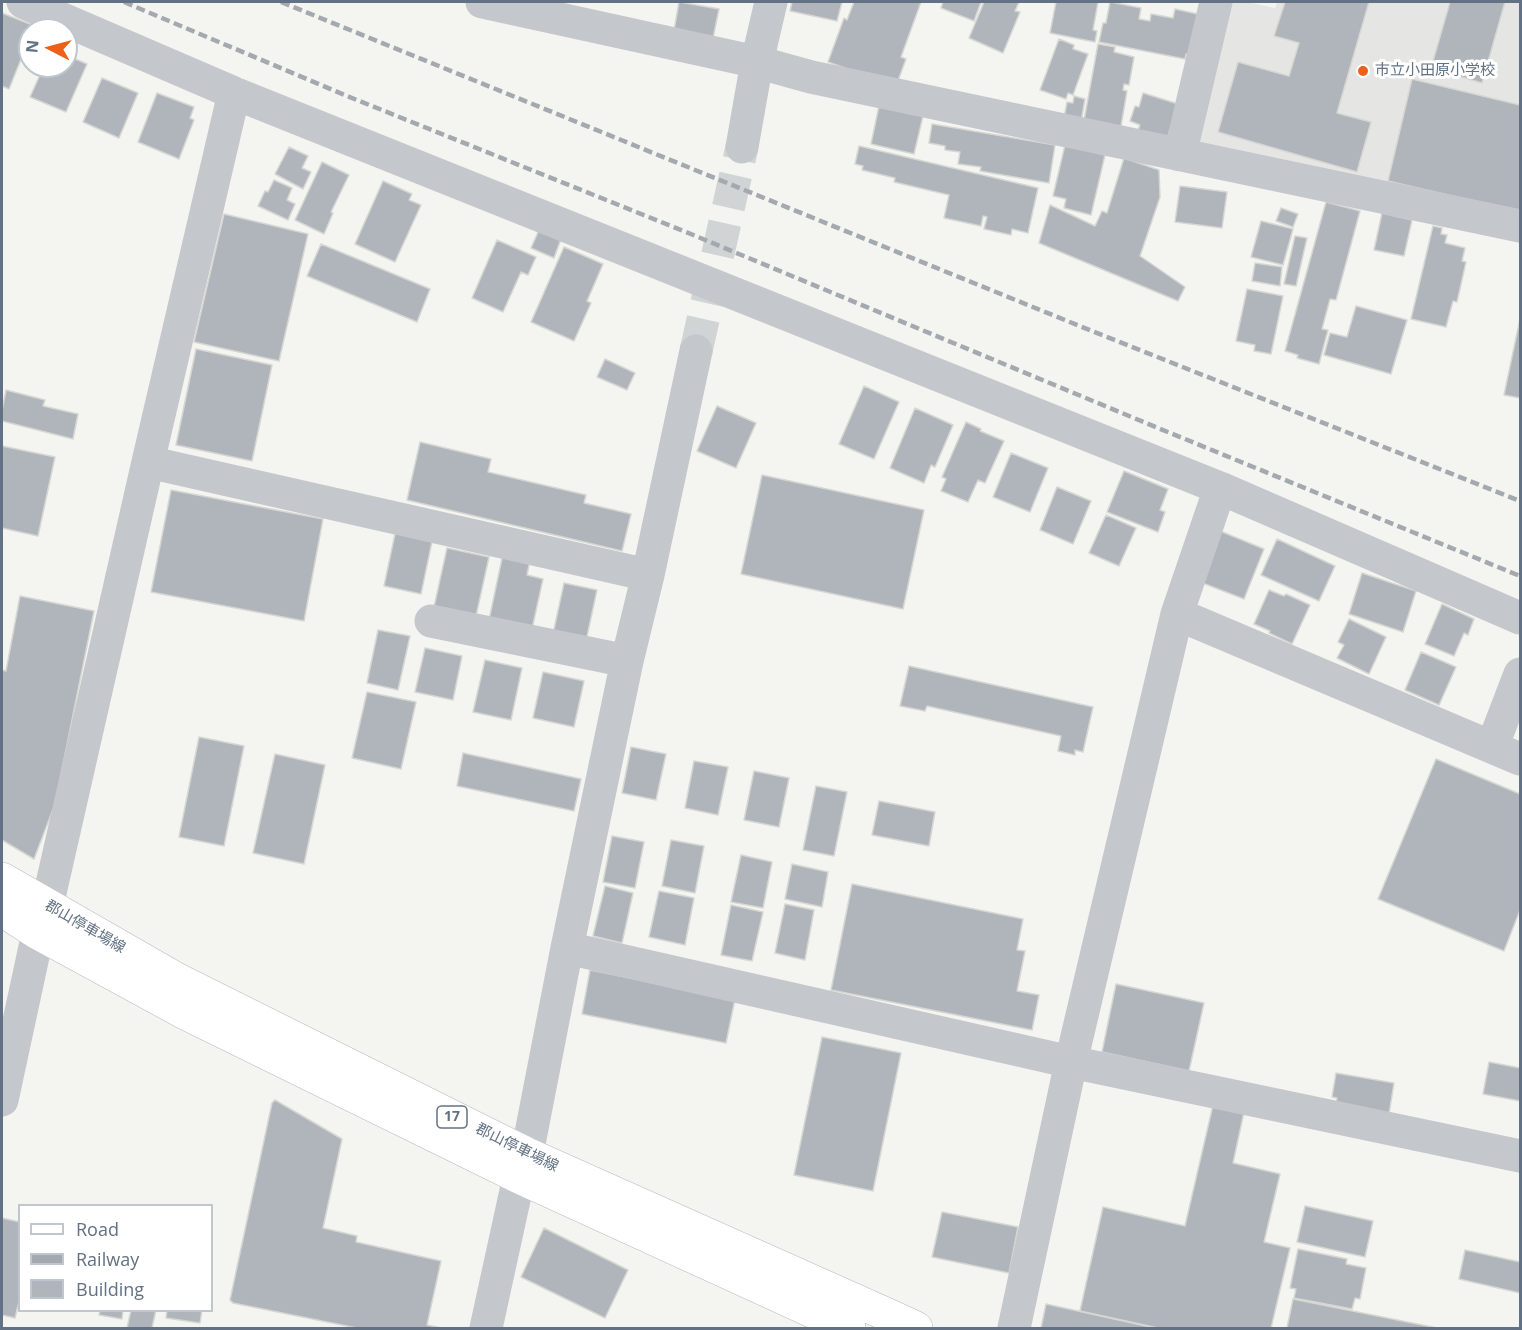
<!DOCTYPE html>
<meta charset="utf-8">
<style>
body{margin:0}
#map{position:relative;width:1522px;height:1330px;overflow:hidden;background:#f4f5f0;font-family:"Open Sans",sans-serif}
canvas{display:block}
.frame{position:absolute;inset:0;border:3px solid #627183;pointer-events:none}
.legend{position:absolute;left:18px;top:1204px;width:195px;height:108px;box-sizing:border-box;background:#fff;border:2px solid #c0c6cd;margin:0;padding:8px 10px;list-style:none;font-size:18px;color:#627183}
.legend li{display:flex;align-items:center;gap:12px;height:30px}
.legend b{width:30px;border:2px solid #c0c6cd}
.north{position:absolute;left:18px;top:18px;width:60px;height:60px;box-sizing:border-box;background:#fff;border:2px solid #c0c6cd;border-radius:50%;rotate:276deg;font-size:16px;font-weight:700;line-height:24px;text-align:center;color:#627183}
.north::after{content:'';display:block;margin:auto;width:21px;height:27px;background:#ed6018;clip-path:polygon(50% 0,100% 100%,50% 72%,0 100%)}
</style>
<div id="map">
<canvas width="1522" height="1330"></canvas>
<div class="frame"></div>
<ul class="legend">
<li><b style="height:8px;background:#fff"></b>Road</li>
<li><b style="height:8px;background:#a4a9af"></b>Railway</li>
<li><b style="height:16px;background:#afb5bb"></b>Building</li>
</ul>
<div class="north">N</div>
</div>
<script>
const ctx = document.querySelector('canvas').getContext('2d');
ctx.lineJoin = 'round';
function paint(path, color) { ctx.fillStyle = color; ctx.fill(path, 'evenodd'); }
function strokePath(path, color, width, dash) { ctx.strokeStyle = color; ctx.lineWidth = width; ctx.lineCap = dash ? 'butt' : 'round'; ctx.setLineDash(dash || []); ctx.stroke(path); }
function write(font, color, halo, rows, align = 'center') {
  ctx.font = font + ' "Open Sans","Noto Sans JP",sans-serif'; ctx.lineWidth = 6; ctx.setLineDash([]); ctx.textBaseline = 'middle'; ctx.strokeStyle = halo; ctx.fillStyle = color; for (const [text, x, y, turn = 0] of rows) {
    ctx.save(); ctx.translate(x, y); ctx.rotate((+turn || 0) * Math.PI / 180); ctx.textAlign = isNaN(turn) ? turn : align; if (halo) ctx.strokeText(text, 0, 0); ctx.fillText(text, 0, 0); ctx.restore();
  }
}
paint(new Path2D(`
 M1224 2H1247L1275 8 1277 2H1520V218L1198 151Z`), '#e5e6e4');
const building = new Path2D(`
 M679 2 719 9 712 43 673 36Z
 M792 2H842L837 21 790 11Z
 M854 2H921L901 57 906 59 896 86 828 62 844 18 847 20Z
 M943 2H981L974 21 941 8Z
 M984 2H1019L1015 11 1020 12 1003 53 969 38Z
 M1056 2H1102H1098L1093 30 1097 31 1095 42 1050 33Z
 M1110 2 1141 8 1139 19 1150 21 1151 14 1173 18 1175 9 1202 15 1194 56 1186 54 1185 59 1099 42 1103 23H1106Z
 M1285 2H1369L1337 113 1371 122 1357 172 1218 132 1238 62 1289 76 1299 43 1274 36Z
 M1450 2H1505L1482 83 1431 68Z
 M2 13 35 26 33 30H30V37L9 89 2 86Z
 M1059 39 1074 45 1073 49 1088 54 1073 95 1068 93 1066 99 1040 90Z
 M1098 44 1115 47 1114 52 1134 57 1129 85 1124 84 1123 90 1127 91 1120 132 1083 126Z
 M66 55 87 64 66 112 30 97 44 66H66Z
 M102 78 138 93 119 138 83 122Z
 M1412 79 1520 105V212L1388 181Z
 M157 93 194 107 190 118 194 120 179 159 138 142Z
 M1143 93 1178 104 1168 136 1137 133 1140 125 1130 121 1135 106 1139 107Z
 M1074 96 1085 99 1080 127 1063 123 1067 102 1073 103Z
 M879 106 923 116 914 154 871 144Z
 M932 124 1055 145 1049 183 980 171 981 167 958 164 960 152 945 150V146L929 143Z
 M1065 145 1105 155 1091 215 1064 208 1066 199 1053 196Z
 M859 146 1038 188 1028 233 1012 229 1011 235 984 229 987 217 983 216 981 226 944 218 949 195 894 182 895 178 862 170 863 166 855 164Z
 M289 147 308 156 302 168 311 172 303 189 275 174Z
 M1124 158 1159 170 1160 197 1140 256 1185 287 1178 301 1039 243 1050 205 1095 226 1102 211 1107 213Z
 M322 162 349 175 331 212 333 213 324 234 295 220Z
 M274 180 292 188 287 200 295 204 288 220 258 206 265 191 268 192Z
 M383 181 412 194 409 200 421 205 395 262 355 244Z
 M1180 186 1227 192 1222 228 1175 222Z
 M1326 202 1360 211 1336 300 1330 299 1322 329 1328 330 1319 364 1297 358 1298 355 1285 351Z
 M1281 208 1298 214 1293 227 1276 221Z
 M1382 213 1412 220 1404 256 1374 250Z
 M224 214 308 234 279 361 194 342Z
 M1261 221 1293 229 1283 265 1251 257Z
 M1433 226 1442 228 1441 234 1447 235 1445 243 1465 248 1462 261 1466 262 1457 302 1453 301 1446 327 1411 319Z
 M539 230 561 239 554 258 531 248Z
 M1295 236 1307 238 1296 286 1284 284Z
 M497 240 536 257 528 275 521 272 503 312 472 298Z
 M321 244 430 289 417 322 307 276Z
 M564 247 603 264 587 301 591 303 574 341 531 322Z
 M1255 263 1282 267 1280 286 1252 281Z
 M1247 289 1283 296 1271 354 1254 351 1255 345 1236 341Z
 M1356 306 1407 320 1391 374 1324 355 1330 333 1347 337Z
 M1520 319V398L1504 395Z
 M196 349 272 365 252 461 176 445Z
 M605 359 635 373 627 390 597 377Z
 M864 386 899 402 874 459 839 444Z
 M6 390 45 400 43 406 78 414 73 439 2 421V411Z
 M717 406 756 423 736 468 697 451Z
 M915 408 953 425 935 467 931 465 924 483 890 468Z
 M966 422 981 429 980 431 1004 441 985 483 978 480 968 502 941 491 946 479 942 477Z
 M420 442 491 459 488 472 586 495 584 503 631 514 622 551 407 500Z
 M2 446 55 457 38 536 2 528Z
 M1011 453 1048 468 1030 512 993 497Z
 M1124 471 1168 489 1160 510 1165 512 1158 532 1107 512Z
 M762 475 924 510 903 609 741 574Z
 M1057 487 1091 501 1073 544 1040 530Z
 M171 490 323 519 304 621 151 592Z
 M1106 515 1136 528 1119 566 1089 553Z
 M396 529 433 537 421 594 384 586Z
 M1220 531 1264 549 1244 599 1200 582Z
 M1277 539 1335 566 1319 601 1261 575Z
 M447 548 489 557 476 616 434 607Z
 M504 549 531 555 527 575 543 579 532 629 489 620Z
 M1362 573 1416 591 1403 632 1349 614Z
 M564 583 597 590 586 641 553 634Z
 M1269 590 1284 596 1286 594 1310 605 1292 644 1269 633 1270 631 1254 624Z
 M20 596 94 611 55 804 34 859 2 840V670L6 671Z
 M1442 604 1474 619 1468 635 1464 633 1454 656 1425 644Z
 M1349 619 1386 637 1369 674 1337 658 1344 645 1338 642Z
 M378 630 410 636 398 690 367 683Z
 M425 648 462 656 453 700 415 692Z
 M1421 652 1456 667 1439 705 1405 690Z
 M485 660 522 668 511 720 473 712Z
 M909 666 1093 707 1083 752 1075 750V755L1058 751 1061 736 927 706 925 711 900 706Z
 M543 672 584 681 574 727 533 718Z
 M367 692 416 702 401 769 352 758Z
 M199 737 244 746 224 846 179 837Z
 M631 747 666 754 656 800 622 793Z
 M463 753 581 779 574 811 457 786Z
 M275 754 325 765 304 864 253 853Z
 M1436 759 1520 794V910L1504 951 1378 899Z
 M694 761 728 767 718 815 685 808Z
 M754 771 789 778 779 827 744 820Z
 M816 786 847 792 834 856 803 850Z
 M879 801 935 812 929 846 872 835Z
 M612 836 644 842 635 888 603 882Z
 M671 840 704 846 695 893 662 886Z
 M741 855 772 862 763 908 731 902Z
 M792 864 828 872 822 907 785 899Z
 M852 884 1023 919 1017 950 1025 951 1017 991 1039 995 1032 1030 831 990Z
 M605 886 633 893 622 943 593 936Z
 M659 891 694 898 685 945 649 937Z
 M785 904 814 910 805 960 775 953Z
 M731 905 763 912 752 961 721 955Z
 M590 970 735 999 726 1043 582 1014Z
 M1116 984 1204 1003 1189 1071 1102 1052Z
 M822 1037 901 1053 873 1191 794 1175Z
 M1489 1062 1520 1068V1101L1483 1094Z
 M1336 1073 1394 1083 1389 1114 1336 1105 1337 1098 1332 1097Z
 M275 1100 342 1139 323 1228 357 1236 356 1242 441 1261 427 1325 441 1328H357L233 1303 230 1300 272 1103Z
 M1213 1105 1244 1112 1233 1163 1280 1174 1264 1242 1290 1248 1271 1328H1158L1080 1311 1103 1207 1185 1226Z
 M1305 1206 1373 1221 1365 1257 1297 1242Z
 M942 1212 1018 1227 1009 1273 932 1257Z
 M2 1218 20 1222V1297L15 1318 2 1315Z
 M544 1228 628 1270 605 1318 521 1277Z
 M1298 1249 1347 1259 1346 1264 1366 1268 1360 1299 1355 1298 1352 1309 1294 1298 1296 1289 1290 1288Z
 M1465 1250 1520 1262V1293L1459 1279Z
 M1293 1299 1437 1328H1287Z
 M1046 1304 1155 1328H1041Z
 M100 1310H123L122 1319 99 1315Z
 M131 1310H156L152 1328H127Z
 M167 1310H202L200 1323 166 1318Z`);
paint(building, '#afb5bb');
strokePath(building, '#d6d6d3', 1.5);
strokePath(new Path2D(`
 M696 351 742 147`), '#d0d4d5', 33, [33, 16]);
const primary = new Path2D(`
 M2 879 178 980 527 1154 879 1311 916 1328
 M2 910 38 933 187 1014 519 1177 849 1328`);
strokePath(primary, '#b7babe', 34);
strokePath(new Path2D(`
 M23 2 234 93 1220 488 1520 618
 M482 2 757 62 811 77 1520 226
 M742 147 757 62 771 2
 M1180 155 1216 2
 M148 462 648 575
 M1177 614 1520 759
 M431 621 627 661
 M1492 747 1520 674
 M47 906 148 462 234 93
 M567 948 1071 1062 1520 1156
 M2 1100 38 933
 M486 1328 519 1177 527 1154 567 948 627 661 648 575 696 351
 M1014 1328 1071 1062 1177 614 1220 488`), '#c4c7cb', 33);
strokePath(primary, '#fff', 33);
strokePath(new Path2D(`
 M124 2 347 96 686 232 1158 428 1520 576
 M281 2 1092 331 1520 501`), '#a4a9af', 4.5, [9, 4.5]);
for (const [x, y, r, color] of [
 [1363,71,6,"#ed6018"]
]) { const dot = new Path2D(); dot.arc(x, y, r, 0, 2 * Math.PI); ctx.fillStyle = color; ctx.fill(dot); strokePath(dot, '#fff', 2); }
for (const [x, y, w] of [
 [452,1117,30]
]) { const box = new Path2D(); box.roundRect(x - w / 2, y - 11, w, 22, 4.5); ctx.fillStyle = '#fff'; ctx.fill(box); strokePath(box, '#627183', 1.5); }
write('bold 14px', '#627183', null, [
 ["17",452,1117]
]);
write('15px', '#627183', '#fff', [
 ["市立小田原小学校",1375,71]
], 'left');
write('15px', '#627183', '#fff', [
 ["郡山停車場線",85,927,30],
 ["郡山停車場線",517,1148,26]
]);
</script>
